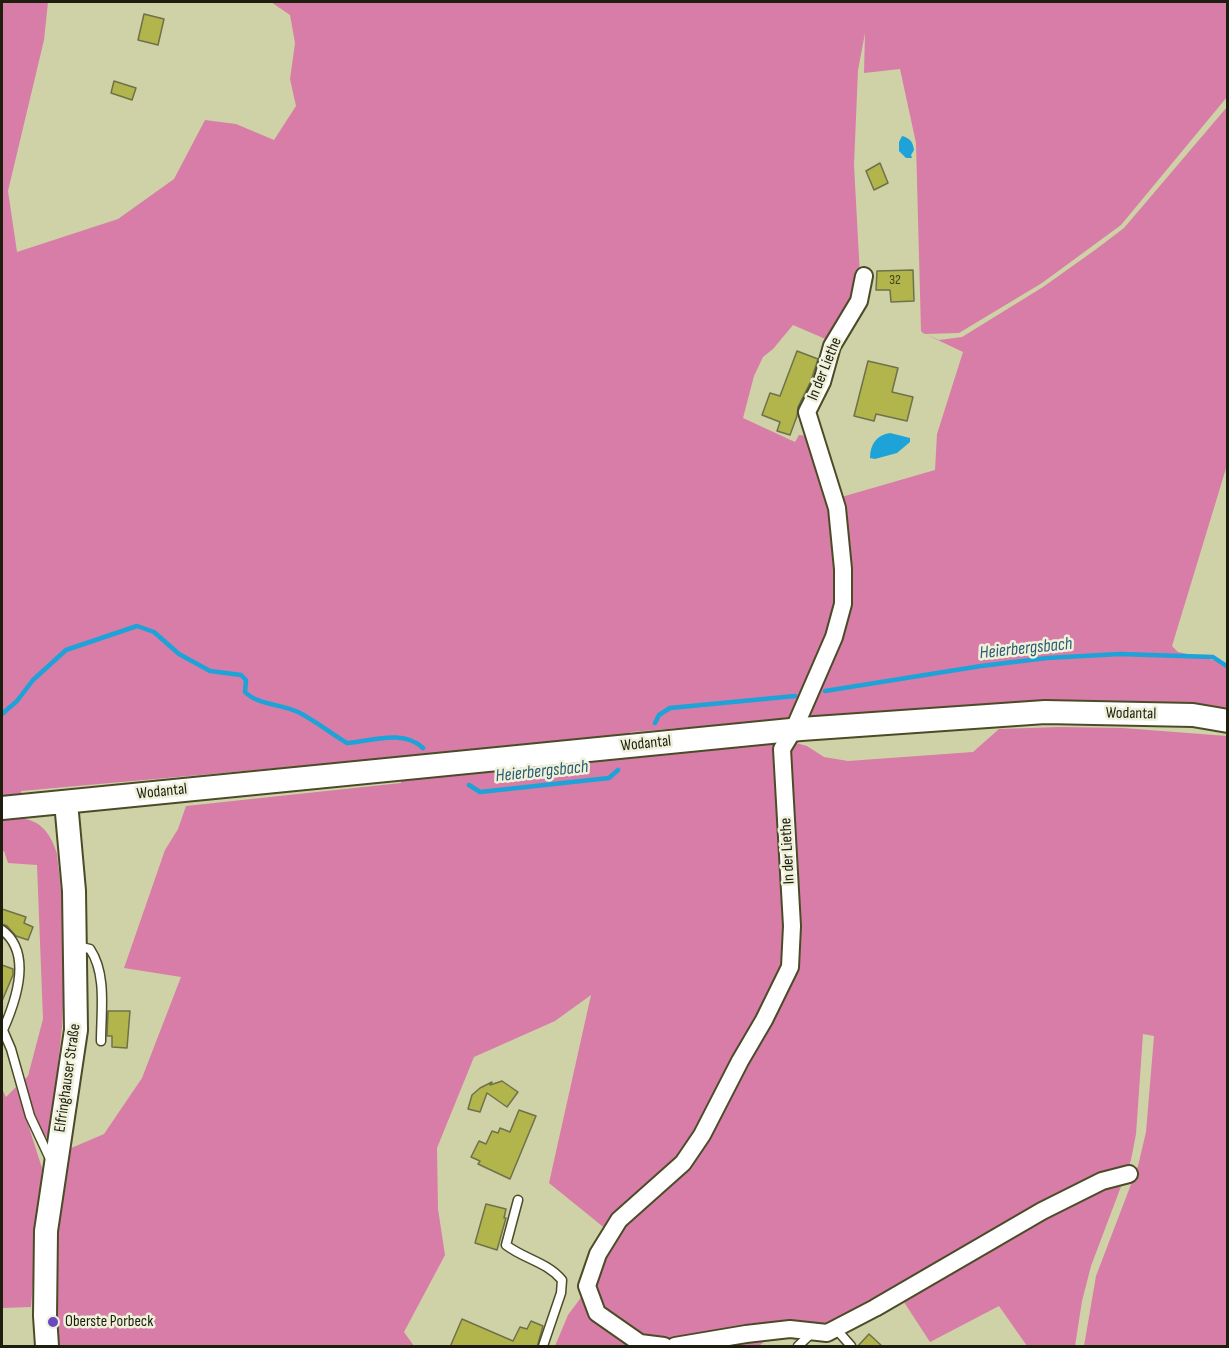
<!DOCTYPE html>
<meta charset="utf-8">
<style>
body{margin:0}
#map{position:relative;width:1229px;height:1348px;overflow:hidden;background:#cfd2a7;font-family:"Sofia Sans Condensed",sans-serif}
canvas{display:block}
.frame{position:absolute;inset:0;border:3px solid #1d1e0e;pointer-events:none}
</style>
<div id="map">
<canvas width="1229" height="1348"></canvas>
<div class="frame"></div>
</div>
<script>
const ctx = document.querySelector('canvas').getContext('2d');
ctx.lineJoin = 'round';
function paint(path, color) { ctx.fillStyle = color; ctx.fill(path, 'evenodd'); }
function strokePath(path, color, width, dash) { ctx.strokeStyle = color; ctx.lineWidth = width; ctx.lineCap = dash ? 'butt' : 'round'; ctx.setLineDash(dash || []); ctx.stroke(path); }
function write(font, color, halo, rows, align = 'center') {
  ctx.font = font + ' "Sofia Sans Condensed",sans-serif'; ctx.lineWidth = 5; ctx.setLineDash([]); ctx.textBaseline = 'middle'; ctx.strokeStyle = halo; ctx.fillStyle = color; for (const [text, x, y, turn = 0] of rows) {
    ctx.save(); ctx.translate(x, y); ctx.rotate((+turn || 0) * Math.PI / 180); ctx.textAlign = isNaN(turn) ? turn : align; if (halo) ctx.strokeText(text, 0, 0); ctx.fillText(text, 0, 0); ctx.restore();
  }
}
paint(new Path2D(`
 M2 2H48L44 40 8 191 17 252 118 219 174 179 205 120 236 124 274 140 296 106 290 79 295 43 290 15 271 2H1227V97L1121 225 1042 283 959 333 925 334 939 340 962 337 1043 287 1095 250 1124 228 1227 107V465L1172 646 1178 652 1227 663V708L1163 702H1048L808 717 818 681 838 636 846 602 843 530 838 498 935 470 937 434 963 352 923 333 921 331 916 143 900 69 864 73 865 33 858 70 854 165 860 276 855 300 830 341 793 325 773 349 763 357 754 376 743 418 795 442 799 435 807 436 825 480 836 522 838 605 833 634 806 686 793 719 630 732 626 756 781 740 779 751 782 844 789 939 785 966 780 983 698 1135 680 1162 607 1230 549 1183 591 995 555 1021 474 1057 437 1148 438 1209 445 1255 404 1332 414 1346H56L52 1290 55 1229 69 1149 104 1134 142 1078 181 977 124 968 165 850 178 829 186 806 401 783V757L21 791 25 819C43 822 52 837 57 854L66 937 62 1027 50 1138 43 1136 23 1081 28 1076 43 1019 37 865 8 863 4 851 2 852Z
 M1059 727 1123 728 1227 736V1346H1084L1096 1276 1138 1166 1146 1132 1154 1036 1143 1034 1136 1134 1131 1160 1091 1266 1082 1301 1075 1346H1027L999 1306 930 1342 900 1296 825 1329 697 1340 643 1341 600 1310 593 1293 599 1255 620 1224 664 1186 785 987 788 745 796 743 807 746 824 757 848 761 973 752 999 729Z
 M16 1087 42 1168 31 1307 2 1308V1089L6 1097Z
 M585 1292 641 1346H555L568 1315Z
 M772 1335 759 1346H701Z`), '#d77da7');
paint(new Path2D(`
 M902 136C910 138 913 142 914 150L911 155 912 158H906L899 151V142Z
 M890 433 910 438V442L897 453 875 459 870 458C870 444 877 435 890 433Z`), '#1da3d7');
strokePath(new Path2D(`
 M825 691 981 666 1047 658 1120 654 1213 657 1228 667
 M2 714 17 701 33 680 66 650 137 626 154 632 179 654 210 671 241 675 246 680 245 692C258 705 281 704 298 712 316 721 330 733 347 743 372 741 403 729 423 748
 M655 723 659 715 670 708 795 696
 M469 785 480 792 609 778 618 770`), '#1da3d7', 4.5);
const building = new Path2D(`
 M144 14 164 19 158 45 138 40Z
 M114 81 136 88 132 100 111 93Z
 M880 163 888 183 874 190 866 171Z
 M913 270 914 301 891 302 890 290H876L877 271Z
 M797 351 818 359 811 381 798 407 797 416 790 435 777 431 780 422 762 415 770 393 780 396Z
 M868 361 898 368 892 392 913 397 907 421 876 414 874 421 854 416Z
 M2 909 26 917 24 923 33 927 28 940 16 936 7 926 2 924Z
 M2 965 13 969V975L2 1001Z
 M108 1011H130L127 1048 112 1047V1036H107Z
 M502 1081 518 1092 507 1107 487 1093 480 1112 468 1109 472 1095 480 1088 492 1082 490 1085Z
 M519 1110 536 1116 510 1179 478 1164 480 1161 471 1157 479 1141 486 1144 492 1131 498 1133 500 1128 510 1132Z
 M486 1204 506 1209 504 1218H506L497 1250 475 1243Z
 M462 1319 513 1341 520 1327 527 1329 531 1321 543 1326 537 1347H450Z
 M869 1334 883 1347H857Z`);
paint(building, '#b1b54b');
strokePath(building, '#6f714a', 1.5);
const lane = new Path2D(`
 M2 930C33 953 16 1001 3 1030
 M77 946 90 949C107 974 101 1012 101 1041
 M2 1028 11 1049 30 1116 51 1161
 M518 1200 506 1245C524 1259 547 1262 562 1280L561 1293 543 1346
 M836 1329 851 1346
 M798 1346 813 1332`);
const street = new Path2D(`
 M664 1346 640 1343 597 1313 587 1286 598 1254 619 1220 683 1163 702 1135 740 1061 764 1020 790 967 792 926 782 749 794 729 834 637 843 604V569L837 508 807 412 822 382 832 346 859 301 864 276
 M675 1346 746 1334 790 1329 827 1333 875 1308 1042 1211 1102 1181 1129 1174`);
const secondary = new Path2D(`
 M2 808 801 729 1045 712 1193 715 1228 721
 M47 1346 45 1316 46 1231 76 1030 74 891 66 802`);
strokePath(lane, '#4b4c27', 11);
strokePath(street, '#4b4c27', 20);
strokePath(secondary, '#4b4c27', 26);
strokePath(lane, '#fff', 8);
strokePath(street, '#fff', 16);
strokePath(secondary, '#fff', 22);
for (const [x, y, r, color] of [
 [53,1322,6,"#6948c1"]
]) { const dot = new Path2D(); dot.arc(x, y, r, 0, 2 * Math.PI); ctx.fillStyle = color; ctx.fill(dot); strokePath(dot, '#eff1db', 2); }
write('14px', '#42441d', null, [
 ["32",895,280]
]);
write('16px', '#1d1e0e', '#eff1db', [
 ["In der Liethe",825,369,-68],
 ["Wodantal",1131,714,1],
 ["Wodantal",646,744,-6],
 ["Wodantal",162,792,-6],
 ["In der Liethe",788,851,-93],
 ["Elfringhauser Straße",68,1078,-82]
]);
write('16px', '#1d1e0e', '#eff1db', [
 ["Oberste Porbeck",65,1322]
], 'left');
write('italic 18px', '#2d5d74', '#eff1db', [
 ["Heierbergsbach",1026,649,-6],
 ["Heierbergsbach",542,772,-6]
]);
</script>
